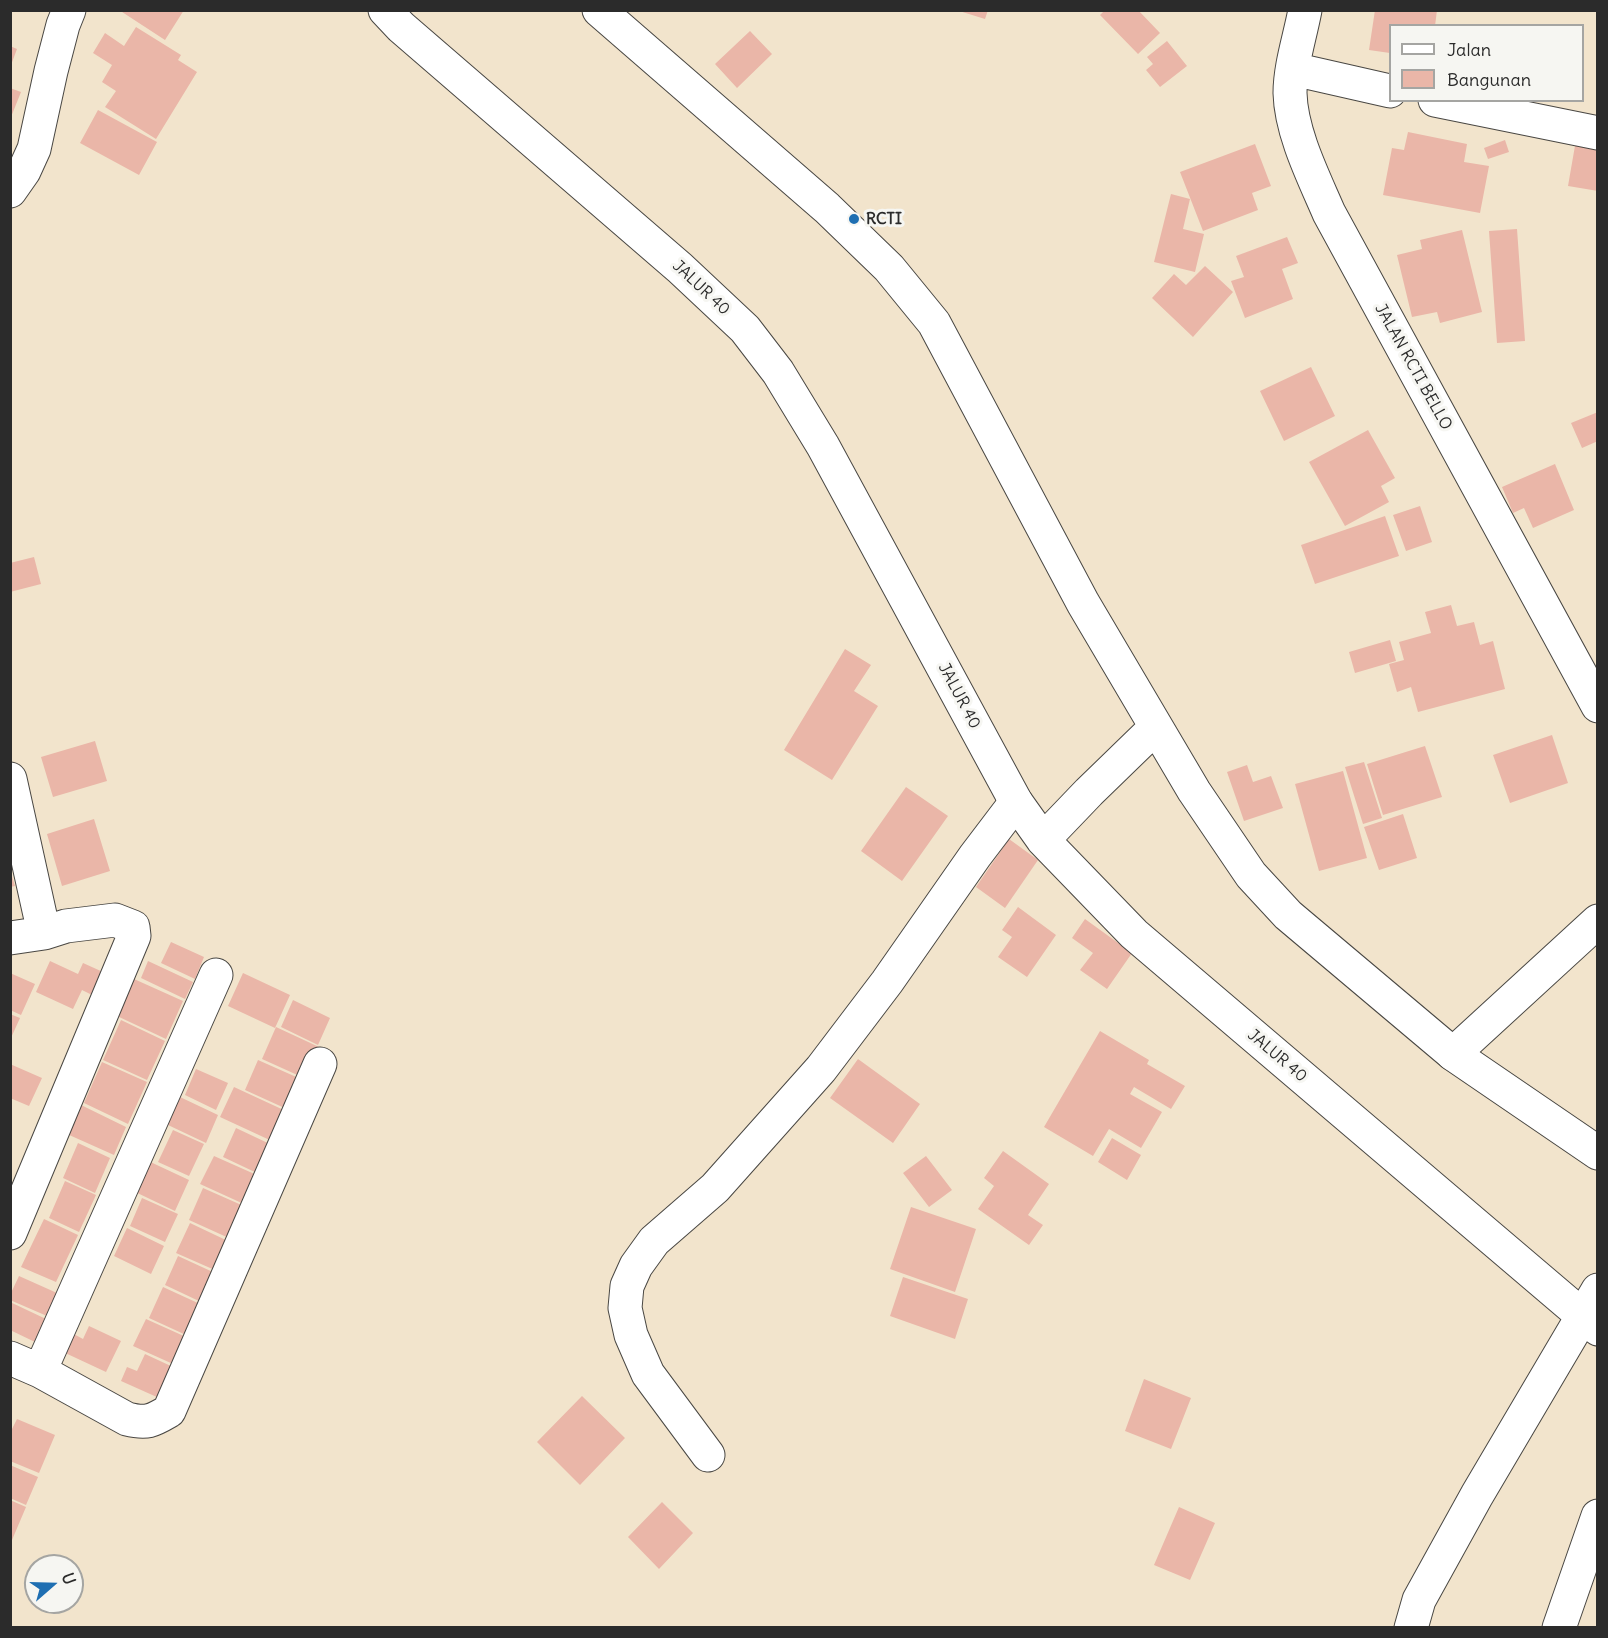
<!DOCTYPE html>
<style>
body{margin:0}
#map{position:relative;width:1608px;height:1638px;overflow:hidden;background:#f2e4cc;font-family:Delius,sans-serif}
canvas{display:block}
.frame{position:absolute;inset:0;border:12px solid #2b2b2b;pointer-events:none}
.legend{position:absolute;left:1389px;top:24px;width:195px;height:78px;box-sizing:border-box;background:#f6f6f2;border:2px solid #a5a5a2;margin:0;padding:8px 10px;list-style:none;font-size:18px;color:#2b2b2b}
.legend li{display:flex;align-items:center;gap:12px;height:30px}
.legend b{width:30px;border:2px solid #a5a5a2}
.north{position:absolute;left:24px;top:1554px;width:60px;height:60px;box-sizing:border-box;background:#f6f6f2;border:2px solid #a5a5a2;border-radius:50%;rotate:70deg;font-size:16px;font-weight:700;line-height:24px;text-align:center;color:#2b2b2b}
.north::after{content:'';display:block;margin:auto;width:21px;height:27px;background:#1f6fb2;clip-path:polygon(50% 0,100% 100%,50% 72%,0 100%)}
</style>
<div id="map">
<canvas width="1608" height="1638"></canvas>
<div class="frame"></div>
<ul class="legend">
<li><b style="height:8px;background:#fff"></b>Jalan</li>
<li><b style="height:16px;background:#eab6a8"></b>Bangunan</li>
</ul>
<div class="north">U</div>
</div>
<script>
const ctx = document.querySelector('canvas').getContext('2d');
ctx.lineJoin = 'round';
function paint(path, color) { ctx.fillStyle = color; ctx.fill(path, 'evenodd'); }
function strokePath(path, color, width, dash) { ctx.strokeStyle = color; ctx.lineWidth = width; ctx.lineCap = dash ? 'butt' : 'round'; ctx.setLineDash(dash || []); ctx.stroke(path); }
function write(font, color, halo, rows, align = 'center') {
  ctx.font = font + ' Delius,sans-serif'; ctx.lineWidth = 6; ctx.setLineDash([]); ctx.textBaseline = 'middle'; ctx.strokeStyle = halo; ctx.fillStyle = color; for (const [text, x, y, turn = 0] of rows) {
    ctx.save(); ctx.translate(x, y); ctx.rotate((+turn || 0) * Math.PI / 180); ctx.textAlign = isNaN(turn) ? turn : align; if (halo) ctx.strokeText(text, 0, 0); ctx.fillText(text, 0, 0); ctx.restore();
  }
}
paint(new Path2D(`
 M119 10H184L165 40Z
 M956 10H988L985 19Z
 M1105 10H1138L1160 33 1138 54 1100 15Z
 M1375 10H1437L1435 26H1390V53L1369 50Z
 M136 27 181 55 178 60 197 72 156 139 105 107 116 91 102 82 112 65 93 53 105 33 124 46Z
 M750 31 772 54 737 88 715 64Z
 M1167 41 1187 66 1160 87 1146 70 1153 64 1147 57Z
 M10 46 17 49 11 65H10Z
 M10 88 21 92 11 117H10Z
 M98 110 157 142 139 175 80 143Z
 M1408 132 1467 144 1464 162 1489 166 1480 213 1383 195 1392 148 1404 150Z
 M1505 140 1509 152 1488 159 1484 148Z
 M1576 140 1598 144V191L1568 186Z
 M1255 144 1271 186 1252 193 1258 210 1203 231 1180 172Z
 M1171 194 1190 199 1183 229 1204 234 1195 272 1154 262Z
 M1517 229 1525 341 1497 343 1489 231Z
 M1462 230 1482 312 1440 323 1437 312 1412 317 1397 255 1422 249 1420 240Z
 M1287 237 1298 263 1282 269 1293 299 1245 318 1231 281 1244 277 1236 256Z
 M1205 266 1233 292 1193 337 1152 298 1174 274 1186 285Z
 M1311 367 1335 416 1284 441 1260 391Z
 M1598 412V441L1582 448 1571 423Z
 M1368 430 1395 478 1381 486 1389 502 1345 526 1309 462Z
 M1555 464 1574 510 1533 528 1524 508 1513 513 1502 487Z
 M1420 506 1432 542 1406 551 1393 515Z
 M1385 516 1399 556 1315 584 1301 545Z
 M34 557 41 584 10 592V563Z
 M1451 605 1457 626 1474 622 1480 645 1493 641 1505 689 1418 712 1411 687 1397 692 1389 664 1404 660 1399 642 1431 633 1425 612Z
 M1390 640 1396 661 1355 673 1349 652Z
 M845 649 871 665 854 691 878 706 832 780 784 750Z
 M1552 735 1568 783 1510 803 1493 755Z
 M95 741 107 781 53 797 41 757Z
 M1425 746 1442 797 1383 815 1367 764Z
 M1364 762 1382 818 1363 824 1345 767Z
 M1247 765 1253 782 1271 776 1283 808 1244 821 1227 772Z
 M1343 771 1367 858 1319 871 1295 784Z
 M906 787 948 816 902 881 861 851Z
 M1403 814 1417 858 1379 870 1364 827Z
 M94 819 110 871 62 886 47 834Z
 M1009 839 1038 860 1005 908 976 887Z
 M10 870 15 886 10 887Z
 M1018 907 1056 935 1027 977 998 957 1012 937 1002 930Z
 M1085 919 1132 953 1107 989 1080 970 1093 953 1072 938Z
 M171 942 204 957 195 979 161 963Z
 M50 961 78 974 83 963 103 972 92 995 82 990 73 1009 36 992Z
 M148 961 193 982 185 999 141 978Z
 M10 973 35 984 21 1015 10 1010Z
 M243 973 290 995 275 1028 228 1006Z
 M134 979 183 1001 166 1039 117 1016Z
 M293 1000 330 1018 318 1045 281 1027Z
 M10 1014 20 1018 10 1040Z
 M121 1020 165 1041 147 1080 103 1060Z
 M276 1027 319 1047 304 1078 262 1059Z
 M1100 1031 1149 1060 1147 1064 1185 1086 1171 1109 1134 1087 1130 1094 1162 1112 1141 1148 1109 1129 1093 1156 1044 1127Z
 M858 1059 920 1104 893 1143 830 1098Z
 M258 1060 303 1080 289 1110 245 1090Z
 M102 1062 147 1082 128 1124 84 1103Z
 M10 1064 42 1078 29 1106 10 1098Z
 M196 1069 228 1083 216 1110 185 1095Z
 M234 1087 288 1112 274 1142 220 1117Z
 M180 1097 218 1115 206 1143 168 1125Z
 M81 1105 126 1127 114 1155 67 1134Z
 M236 1128 272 1145 259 1174 223 1157Z
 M173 1130 204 1144 189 1176 158 1162Z
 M1112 1138 1141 1155 1127 1180 1098 1162Z
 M78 1143 110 1158 95 1193 63 1178Z
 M1003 1151 1049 1184 1028 1215 1043 1225 1029 1245 978 1209 994 1186 984 1178Z
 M214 1156 259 1176 246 1205 200 1184Z
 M926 1156 952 1190 929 1207 903 1173Z
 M144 1159 189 1180 175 1211 129 1189Z
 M65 1181 96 1195 79 1232 49 1218Z
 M203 1188 246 1207 231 1239 189 1220Z
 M142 1198 178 1214 165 1242 130 1226Z
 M911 1207 976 1229 955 1292 890 1269Z
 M44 1219 78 1235 56 1282 21 1267Z
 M190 1223 230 1242 217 1271 176 1253Z
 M127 1228 164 1246 151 1274 114 1256Z
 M178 1256 215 1273 201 1302 165 1285Z
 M19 1276 57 1293 47 1316 10 1300V1295Z
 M903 1277 968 1299 955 1339 890 1316Z
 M163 1287 200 1304 186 1335 149 1318Z
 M10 1302 46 1319 35 1342 10 1330Z
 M146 1319 186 1337 173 1364 133 1346Z
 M89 1326 121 1341 106 1372 61 1351 70 1332 83 1339Z
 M145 1354 173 1367 159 1398 121 1381 127 1367 137 1371Z
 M1144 1379 1191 1398 1171 1449 1125 1431Z
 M582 1396 625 1438 580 1485 537 1442Z
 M17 1419 55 1435 39 1473 10 1461V1433Z
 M10 1465 38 1477 26 1505 10 1498Z
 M10 1500 26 1507 12 1540 10 1539Z
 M662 1502 693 1533 659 1569 628 1537Z
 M1179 1507 1215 1523 1190 1580 1154 1565Z`), '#eab6a8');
const minor = new Path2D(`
 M1305 10C1300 37 1290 66 1290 93 1291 133 1314 178 1329 213L1598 706
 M1293 69 1390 91
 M1435 100 1598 133
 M10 191 24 171 34 149 51 71 63 25 69 10
 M10 779 44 933
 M10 938 44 933 66 926 115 920 133 927 134 936 10 1233
 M1453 1054 1598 921
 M10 1358 40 1371 127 1419C147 1424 152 1421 169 1411L320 1064
 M40 1371 216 975
 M708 1455 648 1374 631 1335 625 1308 627 1286 636 1266 654 1241 715 1188 821 1069 887 982 975 856 1016 802
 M1411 1628 1419 1600 1477 1495 1598 1290
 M1559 1628 1598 1516`);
const highway = new Path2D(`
 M385 10 401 27 680 268 745 329 778 372 823 446 1016 802 1043 840 1134 934 1598 1329
 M599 10 827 208 889 268 934 323 1083 603 1194 791 1251 875 1288 915 1453 1054 1598 1153
 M1043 840 1089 792 1156 727`);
strokePath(minor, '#494743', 35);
strokePath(highway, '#494743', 35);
strokePath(minor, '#fff', 33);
strokePath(highway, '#fff', 33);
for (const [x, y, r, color] of [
 [854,219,6,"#1f6fb2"]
]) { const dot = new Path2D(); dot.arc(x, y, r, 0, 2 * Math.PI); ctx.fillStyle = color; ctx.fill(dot); strokePath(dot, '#f6f6f2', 2); }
write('bold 16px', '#2b2b2b', '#f6f6f2', [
 ["RCTI",866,219]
], 'left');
write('16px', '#2b2b2b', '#f6f6f2', [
 ["JALUR 40",701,288,43],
 ["JALAN RCTI BELLO",1413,367,61],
 ["JALUR 40",959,696,62],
 ["JALUR 40",1277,1056,40]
]);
</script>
